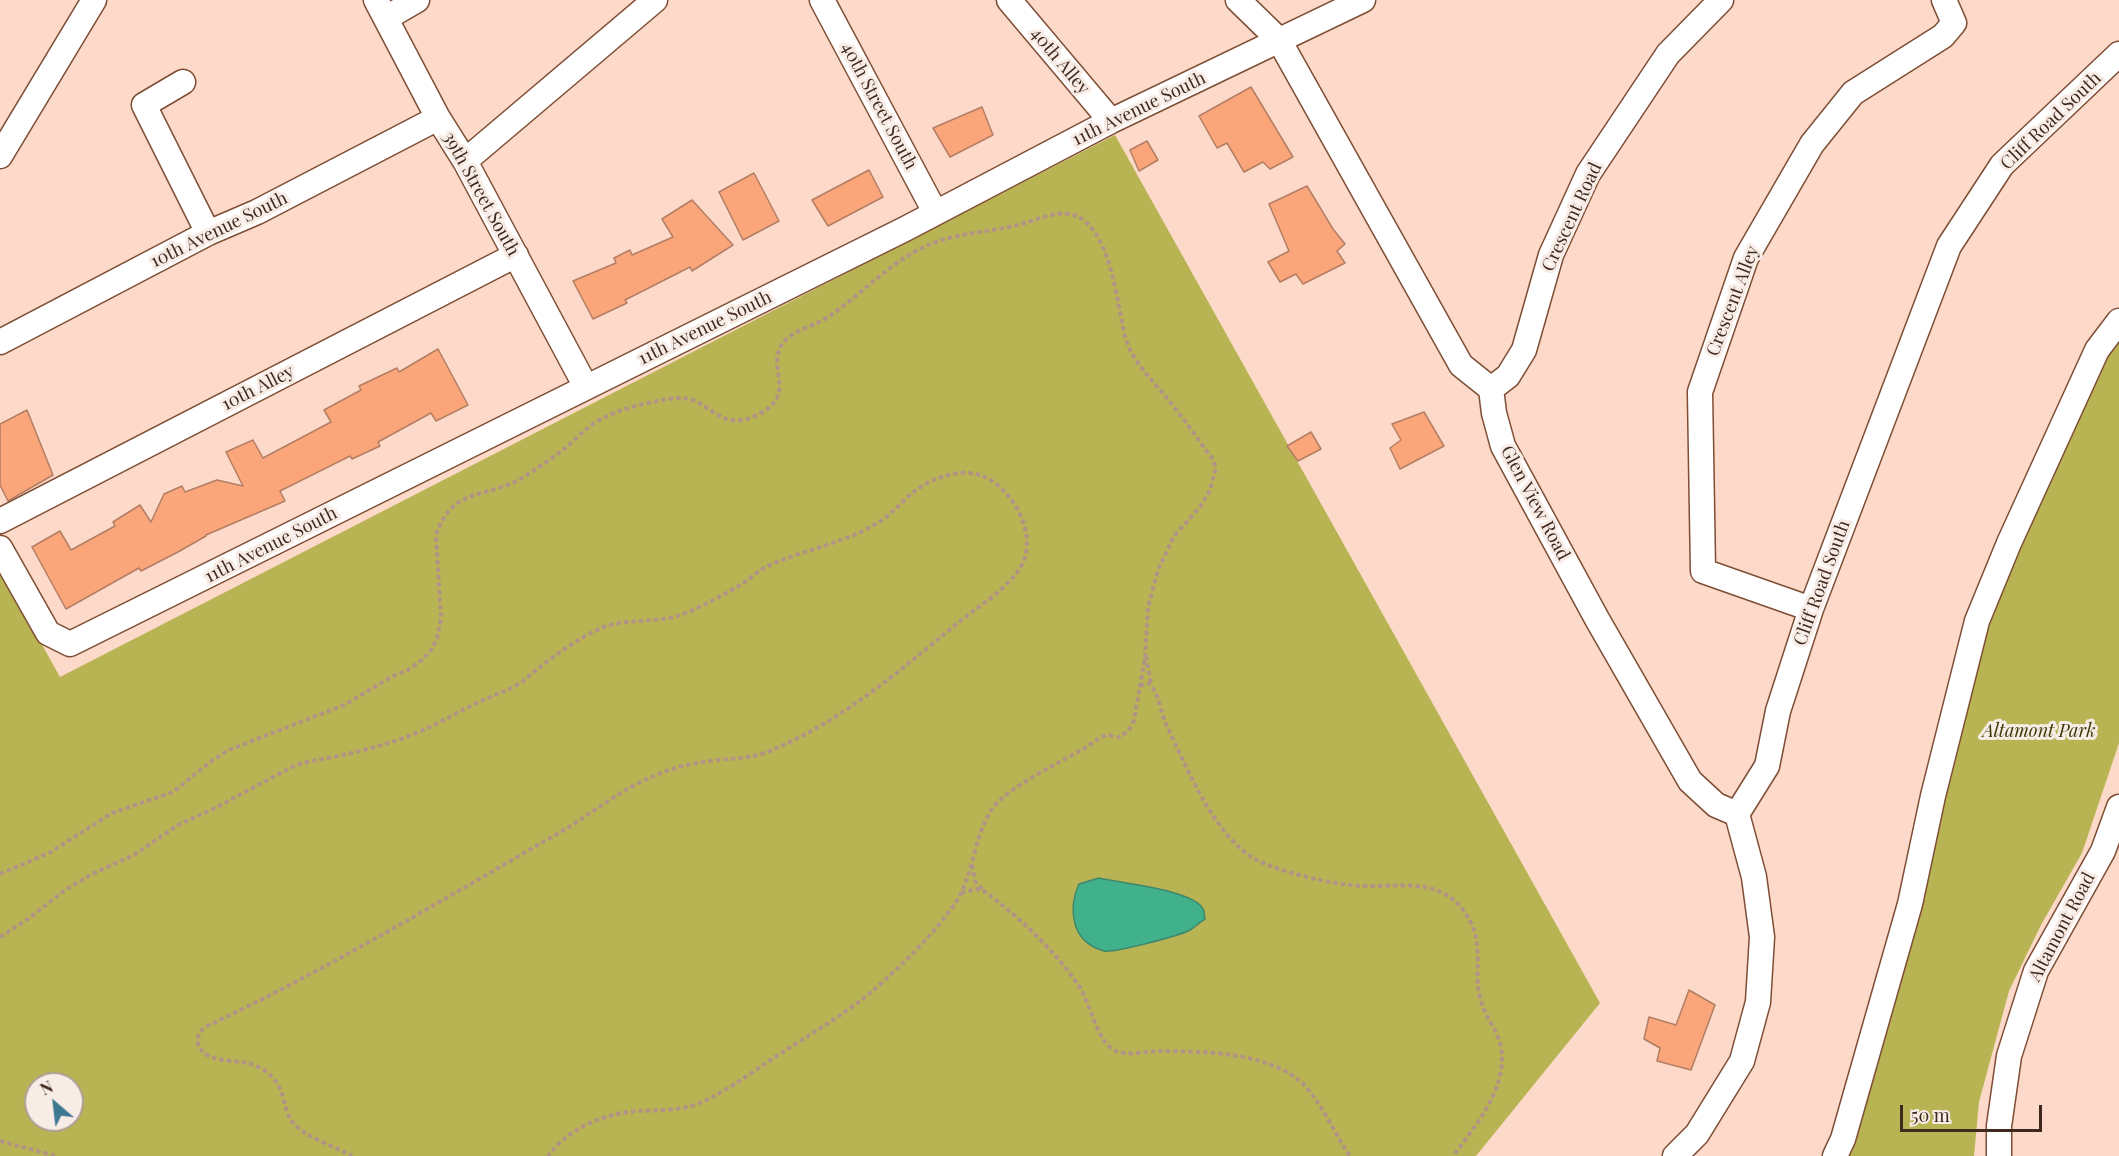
<!DOCTYPE html>
<style>
body{margin:0}
#map{position:relative;width:2119px;height:1156px;overflow:hidden;background:#fcd9c8;font-family:"Playfair Display",serif}
canvas{display:block}
.north{position:absolute;left:24px;top:1072px;width:60px;height:60px;box-sizing:border-box;background:#f8ece6;border:2px solid #ae9e96;border-radius:50%;rotate:332deg;font-size:16px;font-weight:700;line-height:24px;text-align:center;color:#3f291e}
.north::after{content:'';display:block;margin:auto;width:21px;height:27px;background:#3d7890;clip-path:polygon(50% 0,100% 100%,50% 72%,0 100%)}
.scale{position:absolute;left:1900px;top:1105px;width:142px;height:27px;box-sizing:border-box;border:3px solid #3f291e;border-top:0;padding-left:8px;font-size:18px;line-height:21px;white-space:nowrap;color:#3f291e;-webkit-text-stroke:4px #f8ece6;paint-order:stroke}
</style>
<div id="map">
<canvas width="2119" height="1156"></canvas>
<div class="north">N</div>
<div class="scale">50 m</div>
</div>
<script>
const ctx = document.querySelector('canvas').getContext('2d');
ctx.lineJoin = 'round';
function paint(path, color) { ctx.fillStyle = color; ctx.fill(path, 'evenodd'); }
function strokePath(path, color, width, dash) { ctx.strokeStyle = color; ctx.lineWidth = width; ctx.lineCap = dash ? 'butt' : 'round'; ctx.setLineDash(dash || []); ctx.stroke(path); }
function write(font, color, halo, rows, align = 'center') {
  ctx.font = font + ' "Playfair Display",serif'; ctx.lineWidth = 6; ctx.setLineDash([]); ctx.textBaseline = 'middle'; ctx.strokeStyle = halo; ctx.fillStyle = color; for (const [text, x, y, turn = 0] of rows) {
    ctx.save(); ctx.translate(x, y); ctx.rotate((+turn || 0) * Math.PI / 180); ctx.textAlign = isNaN(turn) ? turn : align; if (halo) ctx.strokeText(text, 0, 0); ctx.fillText(text, 0, 0); ctx.restore();
  }
}
paint(new Path2D(`
 M1115 135 1600 1003 1476 1156H0V569L60 677ZM36 1084H72V1120H36Z
 M2119 333V743L2082 853 2041 925 2009 991 1979 1102 1974 1156H1842L1981 642 2094 376Z`), '#b8b453');
const water = new Path2D(`
 M1099 878C1121 883 1194 890 1203 909 1205 912 1204 916 1205 919 1200 922 1195 927 1190 930 1179 936 1114 953 1104 951 1090 947 1079 938 1075 924 1071 909 1073 897 1079 884Z`);
paint(water, '#41b18c');
strokePath(water, '#40886b', 1.5);
const building = new Path2D(`
 M1251 87 1293 157 1270 169 1263 162 1244 172 1227 143 1217 148 1199 116Z
 M982 107 993 135 950 157 933 128Z
 M1147 141 1158 160 1139 171 1130 150Z
 M869 170 883 197 828 226 812 200Z
 M754 173 779 221 743 240 719 192Z
 M1307 186 1333 229 1345 244 1337 251 1345 263 1303 284 1296 274 1280 282 1268 262 1289 251 1269 204Z
 M692 200 733 245 692 271 690 267 625 300 627 303 593 319 573 281 616 263 614 258 630 250 632 255 673 237 662 219Z
 M438 349 468 405 436 421 431 413 378 442 380 446 352 459 350 456 280 491 285 501 206 535V536L178 552 141 571 139 568 66 609 32 547 60 531 71 550 115 526 113 522 140 505 151 522 164 494 182 486 185 492 217 480 243 486 226 452 253 440 263 458 331 422 324 410 361 390 359 386 397 368 399 372Z
 M27 410 53 475 8 501 0 485V424Z
 M1424 412 1444 446 1400 469 1390 448 1401 440 1392 424Z
 M1311 432 1321 449 1298 461 1287 446Z
 M1689 990 1715 1005 1691 1070 1657 1061 1660 1048 1644 1039 1649 1017 1676 1025Z`);
paint(building, '#fba57b');
strokePath(building, '#b37e64', 1.5);
const minor = new Path2D(`
 M376 0 438 118 465 161 586 387
 M822 0 935 212
 M1009 0 1111 121
 M1238 0 1279 40 1461 365 1491 389 1494 413 1503 446 1597 619 1690 781 1716 805 1737 814
 M386 18 417 0
 M183 82 144 105 208 233
 M0 156 94 0
 M465 161 655 0
 M0 342 208 233 257 212 438 118
 M1491 389 1508 376 1524 350 1551 255 1588 174 1668 54 1721 0
 M0 521 516 255
 M0 548 48 633 70 644 905 229 1111 121 1363 0
 M1811 609 1703 571 1700 392 1746 258 1812 144 1853 93 1943 36 1954 23 1944 0
 M1675 1156 1697 1134 1742 1061 1758 1002 1762 937 1754 877 1737 814 1767 766 1778 711 1811 609 1949 246 2002 165 2119 54
 M1835 1156 1843 1139 1910 904 1933 796 1977 621 2009 543 2097 350 2119 321
 M1999 1156V1126L2009 1056 2036 971 2103 851 2119 807`);
strokePath(minor, '#7e4d34', 27);
strokePath(new Path2D(`
 M1146 656 1151 684
 M1140 686 1149 683C1159 693 1160 711 1166 724 1187 768 1209 824 1247 854 1267 870 1335 885 1361 886 1405 887 1449 875 1472 925 1483 948 1473 976 1481 1001 1485 1017 1498 1031 1501 1047 1508 1088 1476 1125 1453 1156
 M972 865 975 881 983 890
 M0 874 51 852 112 813 173 792 214 759 229 750 344 705 393 676 408 670 422 660 432 649 437 638 441 619 436 535C453 484 489 500 525 476 540 467 555 456 569 445 578 437 587 427 598 421 616 409 653 401 675 398 711 395 717 436 759 414 798 394 766 368 782 344 792 330 815 326 828 317 865 292 896 255 939 241 964 233 992 231 1018 225 1034 221 1053 211 1070 214 1111 222 1117 306 1125 336 1132 363 1154 381 1170 402 1185 420 1198 440 1212 458L1216 468 1210 490 1200 507 1174 536 1158 570 1148 607 1145 658 1134 720 1129 730 1120 737C1116 737 1110 735 1107 735 1099 737 1090 745 1083 749 1058 764 1006 787 990 812 973 841 973 878 954 905 932 936 904 963 876 988 848 1012 817 1030 786 1050 757 1068 729 1091 697 1104 679 1111 658 1110 639 1111 604 1113 569 1128 548 1156
 M961 893 976 889 984 891C1019 917 1052 948 1077 983 1089 999 1096 1037 1111 1048 1124 1058 1144 1051 1159 1051 1203 1051 1274 1052 1306 1087 1324 1108 1335 1134 1350 1156
 M0 937 28 919 65 890 92 874 134 855 178 825 215 808 290 768 302 763C340 756 380 748 416 733 436 725 454 714 473 705 487 698 501 693 515 686 523 682 529 676 536 670 555 655 576 640 597 630 622 617 651 624 677 616 697 610 723 595 742 584 749 579 756 573 764 568 802 549 846 544 882 520 894 512 904 499 916 490 937 475 969 465 992 481 1016 497 1034 532 1024 560 1015 584 979 606 959 622 900 670 844 720 772 750 752 759 732 758 710 761 683 764 657 773 633 786 609 799 587 816 564 830 445 898 329 969 205 1027 200 1031 197 1036 198 1043 203 1064 236 1059 251 1064 255 1065 260 1068 264 1070 289 1087 280 1110 295 1125 308 1138 336 1147 352 1156
 M0 1141 56 1156`), '#b29485', 4, [4.5, 3]);
strokePath(minor, '#fff', 24);
write('18px', '#3f291e', '#f8ece6', [
 ["40th Alley",1060,61,50],
 ["40th Street South",879,106,62],
 ["11th Avenue South",1139,109,-26],
 ["Cliff Road South",2051,121,-44],
 ["39th Street South",481,194,61],
 ["Crescent Road",1572,217,-65],
 ["10th Avenue South",219,230,-26],
 ["Crescent Alley",1733,301,-69],
 ["11th Avenue South",705,328,-26],
 ["10th Alley",258,388,-27],
 ["Glen View Road",1535,503,62],
 ["11th Avenue South",271,545,-27],
 ["Cliff Road South",1822,583,-70],
 ["Altamont Road",2062,927,-62]
]);
write('italic 18px', '#3b3903', '#f8ece6', [
 ["Altamont Park",2039,731]
]);
</script>
